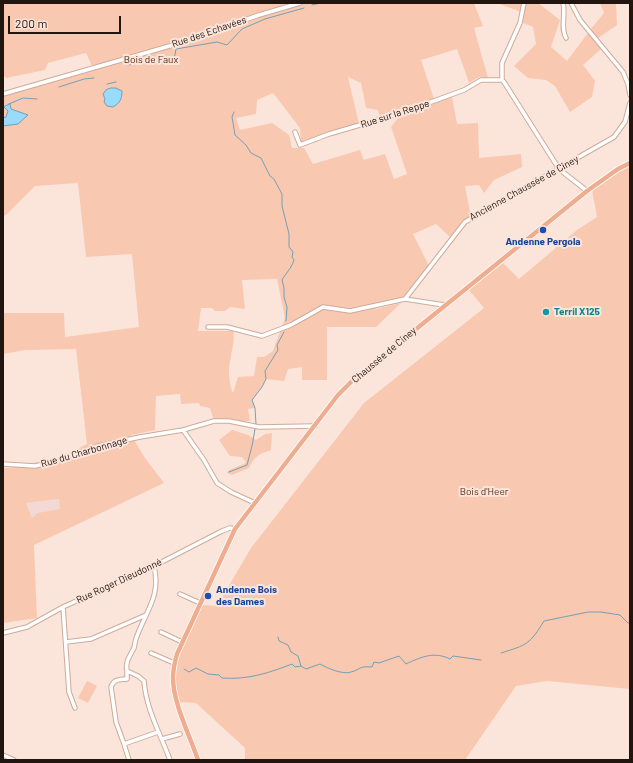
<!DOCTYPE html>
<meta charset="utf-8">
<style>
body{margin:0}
#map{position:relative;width:633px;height:763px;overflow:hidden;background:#fbe5da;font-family:Barlow,sans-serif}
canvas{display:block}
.frame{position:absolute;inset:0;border:4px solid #21150f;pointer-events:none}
.scale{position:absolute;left:8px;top:16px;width:113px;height:18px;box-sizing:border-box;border:2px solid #21150f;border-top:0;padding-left:5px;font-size:12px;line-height:14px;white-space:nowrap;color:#21150f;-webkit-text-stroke:3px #fbe5da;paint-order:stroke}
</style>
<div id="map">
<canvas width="633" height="763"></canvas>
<div class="frame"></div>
<div class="scale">200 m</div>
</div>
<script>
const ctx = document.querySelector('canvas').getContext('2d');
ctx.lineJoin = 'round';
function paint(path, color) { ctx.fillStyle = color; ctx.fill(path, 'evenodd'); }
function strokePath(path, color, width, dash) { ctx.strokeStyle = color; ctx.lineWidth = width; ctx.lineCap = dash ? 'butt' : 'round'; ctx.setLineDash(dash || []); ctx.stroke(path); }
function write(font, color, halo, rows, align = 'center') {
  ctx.font = font + ' Barlow,sans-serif'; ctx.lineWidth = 4; ctx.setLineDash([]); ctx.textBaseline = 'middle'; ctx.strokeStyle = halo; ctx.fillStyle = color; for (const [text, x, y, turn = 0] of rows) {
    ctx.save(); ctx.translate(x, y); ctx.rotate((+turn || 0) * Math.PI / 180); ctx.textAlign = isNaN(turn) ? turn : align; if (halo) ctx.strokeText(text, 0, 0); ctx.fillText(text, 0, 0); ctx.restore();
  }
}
paint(new Path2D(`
 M59 499 60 509 37 513 32 519 26 503Z`), '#f3d9d5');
paint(new Path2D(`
 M3 3H474L483 26 474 28 488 78 479 77 469 83 457 49 421 60 434 99 380 118 378 110 366 108 361 83 348 77 359 124 301 143 300 128 273 93 257 100 256 114 236 118 240 130 272 123 289 135 292 148H304L313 164 360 150 364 160 385 154 394 179 407 174 391 127 401 114 452 96 457 124 478 123 479 158 521 154 522 167 494 180 484 193 479 185 465 186 471 217 462 222 450 237 436 224 413 234 429 266 403 297 374 305 376 309 401 303 376 327H327V380H302V367L288 369 284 381 266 379 262 387 252 400 255 408 248 409 250 421H214L210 408 200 406 199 403 181 404 180 394 156 396 155 430 131 435 145 458 164 483 34 545 37 618 3 623V468L34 466 33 463 61 457 87 444 76 349 25 350 3 354V313H64L65 337 139 327 132 254 86 257 78 183 35 186 6 215 3 216V94L93 68 86 53 48 63 45 70 6 78 3 75ZM277 279 285 318 273 351 264 357H257L254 376 238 377 233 393C228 381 228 369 231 356 232 348 235 340 233 331H198L201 308H212L215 311H225L230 307 245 309 242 280ZM59 499 60 509 37 513 32 518 26 503Z
 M497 3H538L560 20 551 47 567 61 588 33 601 49 583 65 595 81 592 97 570 112 555 86 546 80 528 78 514 66 536 44 533 27 523 23 524 13Z
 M600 3H616L617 25 598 38 590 30 604 13Z
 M630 165V689L547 681 516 686 465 760H245V748L196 703 178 702 174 689V663L202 605 217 606 251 548 364 403 484 308 469 290 503 263 519 279 577 230 597 217 592 190Z
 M232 430 248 435 256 440 265 434 272 433 271 450C261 453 253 457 249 468L232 475 227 473 229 470 244 464 246 462 242 457 230 456 219 440Z
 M87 681 97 686 88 703 78 698Z`), '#f9c8b1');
const water = new Path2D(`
 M111 88H116L122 91C122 99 120 103 113 107L107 106 104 102 105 99 103 94 106 90Z
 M10 104 11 109 28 115 18 124 3 126V118L6 117 8 111 4 107Z`);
paint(water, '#99dbfa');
strokePath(water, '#75a0b4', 1);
strokePath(new Path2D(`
 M312 5 321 3
 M167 60H174L176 49 217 42 227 45 242 29 265 19 304 8
 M129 65 150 58 160 60
 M107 84 116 82
 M59 87 84 79 94 78
 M9 104 23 98 37 99
 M234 112 232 117 235 135 246 145 251 153 261 158 270 176 274 179 282 194V206L289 234V247L293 252 292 257 294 260C291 269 286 273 282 280L284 288V297L287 307 286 321
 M256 424 255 408 252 400 262 387 266 379 265 371 278 350 277 345 284 332
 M229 472 247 465 252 446 255 429
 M278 637 279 641 288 645 291 652 298 656 301 666
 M501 653C527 645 530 644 544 621L588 612H601L620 615 628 623H630
 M184 669 189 672 196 668 208 674 219 675 222 678C247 680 269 673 292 664L295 667 301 666 306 669 320 664C327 668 343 675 351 672 362 669 358 666 372 667L374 662 379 663 399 656 406 664C421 657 434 651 450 659L453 656 481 660`), '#75a0b4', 1);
const minor = new Path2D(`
 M563 3C566 15 560 27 566 38
 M571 3 580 20 623 72 628 84 630 95
 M502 80V63L520 23 524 3
 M3 94 173 45 259 15 300 3
 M295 132 300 145 329 134 401 113 464 90 481 80H502L504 82 559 169 587 191
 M405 299 465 222 614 137 625 122 630 103
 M208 327H227L262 336 291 325 323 307 350 311 405 299 444 305
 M183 430 204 460 217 483 231 492 255 503
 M3 464 35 466 58 461 98 446 140 437 183 430 214 421H229L259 427 315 426
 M154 566C161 596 147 609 137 636 135 640 135 644 134 648 130 656 125 661 127 671L138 676 144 681C146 709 160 733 170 760
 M180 594 200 603
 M63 607 69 692 75 708
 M161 632 182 642
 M3 633 27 627 63 607 154 566 222 531 230 528 235 529
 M66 642 91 639 146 615
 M151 653 174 663
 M162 739 180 734
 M124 744 116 722 111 687C114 679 118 680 127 679V671
 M3 755 14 760
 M129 760 124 744 158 732`);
const major = new Path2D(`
 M198 760C190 736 173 703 173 678 173 669 175 661 177 654L235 529 338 395 353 380 587 191 618 169 630 163`);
strokePath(minor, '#ceab9a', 5.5);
strokePath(major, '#fff', 6);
strokePath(minor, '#fff', 3.5);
strokePath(major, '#efad90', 4.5);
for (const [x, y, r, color] of [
 [543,230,4,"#1a4fb4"],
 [546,312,4,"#0f9aa8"],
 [208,596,4,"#1a4fb4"]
]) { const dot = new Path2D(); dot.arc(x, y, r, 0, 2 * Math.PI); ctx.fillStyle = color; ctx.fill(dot); strokePath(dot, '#fbe5da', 1.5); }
write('10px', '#21150f', '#fbe5da', [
 ["Rue des Echavées",209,32,-19],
 ["Rue sur la Reppe",395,114,-18],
 ["Ancienne Chaussée de Ciney",524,188,-29],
 ["Chaussée de Ciney",384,355,-40],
 ["Rue du Charbonnage",84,452,-16],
 ["Rue Roger Dieudonné",119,581,-25]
]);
write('10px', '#582a11', '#fbe5da', [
 ["Bois de Faux",151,60],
 ["Bois d'Heer",484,492]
]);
write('bold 10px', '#164399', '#fbe5da', [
 ["Andenne Pergola",543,242],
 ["Andenne Bois",216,590,"left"],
 ["des Dames",216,602,"left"]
]);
write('bold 10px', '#0d838f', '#fbe5da', [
 ["Terril X125",554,312]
], 'left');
</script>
